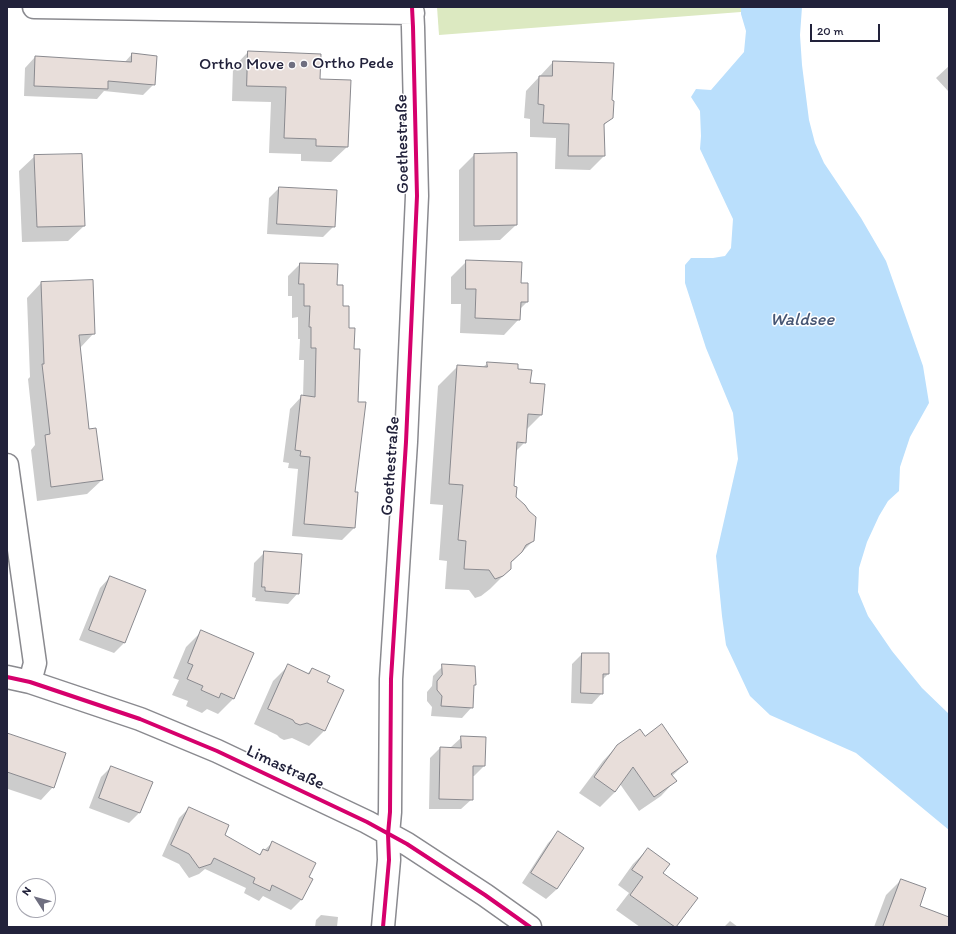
<!DOCTYPE html>
<meta charset="utf-8">
<style>
body{margin:0}
#map{position:relative;width:956px;height:934px;overflow:hidden;background:#fff;font-family:Itim,sans-serif}
canvas{display:block}
.frame{position:absolute;inset:0;border:8px solid #22223b;pointer-events:none}
.north{position:absolute;left:16px;top:878px;width:40px;height:40px;box-sizing:border-box;background:#fff;border:1px solid #a7a7b1;border-radius:50%;rotate:306deg;font-size:11px;font-weight:700;line-height:16px;text-align:center;color:#22223b}
.north::after{content:'';display:block;margin:auto;width:14px;height:18px;background:#6f6f80;clip-path:polygon(50% 0,100% 100%,50% 72%,0 100%)}
.scale{position:absolute;left:810px;top:24px;width:70px;height:18px;box-sizing:border-box;border:2px solid #22223b;border-top:0;padding-left:5px;font-size:12px;line-height:14px;white-space:nowrap;color:#22223b;-webkit-text-stroke:3px #fff;paint-order:stroke}
</style>
<div id="map">
<canvas width="956" height="934"></canvas>
<div class="frame"></div>
<div class="north">N</div>
<div class="scale">20 m</div>
</div>
<script>
const ctx = document.querySelector('canvas').getContext('2d');
ctx.lineJoin = 'round';
function paint(path, color) { ctx.fillStyle = color; ctx.fill(path, 'evenodd'); }
function strokePath(path, color, width, dash) { ctx.strokeStyle = color; ctx.lineWidth = width; ctx.lineCap = dash ? 'butt' : 'round'; ctx.setLineDash(dash || []); ctx.stroke(path); }
function write(font, color, halo, rows, align = 'center') {
  ctx.font = font + ' Itim,sans-serif'; ctx.lineWidth = 3; ctx.setLineDash([]); ctx.textBaseline = 'middle'; ctx.strokeStyle = halo; ctx.fillStyle = color; for (const [text, x, y, turn = 0] of rows) {
    ctx.save(); ctx.translate(x, y); ctx.rotate((+turn || 0) * Math.PI / 180); ctx.textAlign = isNaN(turn) ? turn : align; if (halo) ctx.strokeText(text, 0, 0); ctx.fillText(text, 0, 0); ctx.restore();
  }
}
paint(new Path2D(`
 M437 7H741V12L439 35Z`), '#dce9c1');
paint(new Path2D(`
 M741 7H802L800 35 802 65 809 120 815 143 824 163 861 218 886 261 923 366 929 403 910 437 900 467 899 491 888 501 879 516 867 542 859 568 858 592 868 616 892 651 922 688 949 714V830L856 753 770 715 750 696 726 645 722 616 716 556 738 459 733 413 706 348 685 283V265L691 258H713L725 256 731 248 733 219 700 149 701 136 700 111 691 97 696 89 711 90 744 52 746 31 741 14Z`), '#badffc');
paint(new Path2D(`
 M248 52 319 80 347 147 331 162 301 161V154L269 153 271 102 232 101 233 68Z
 M132 54 154 84 143 95 104 91 97 99 24 96 25 68 35 57 124 63Z
 M553 62 613 64 611 101 612 117 603 126 604 156 590 170 555 169 556 138 530 137V119L524 118 526 91Z
 M949 66V92L936 78Z
 M516 154V225L500 240 459 241V170L474 155Z
 M35 156 84 226 68 241 22 242 19 171Z
 M279 188 334 226 323 237 267 234 269 198Z
 M467 261 520 284 527 302 520 309 519 319 504 335 460 333 461 304H451V277Z
 M300 264 336 286 342 307 354 493H357L354 528 342 540 292 536 298 469 288 468 289 463 283 462 290 409 302 396 303 397 304 360H299L300 339H298V317L292 318V296H288V276Z
 M41 283 94 333 80 348 89 430 102 480 87 494 37 501 31 450 35 445 28 379 30 377 27 298Z
 M488 363 517 370 529 384 541 415 526 430 525 442 515 452 513 487 515 498 533 541 513 561 510 562V569L490 589 481 596 475 598 469 590 445 589 447 561 439 560 443 505 430 504 438 386 458 366 483 367Z
 M265 552 298 593 288 604 255 601 256 598 252 597 254 563Z
 M110 577 145 591 124 643 114 653 79 640 100 588Z
 M201 632 234 698 218 714 207 709 202 713 186 706 188 701 172 695 179 680 173 678 186 647Z
 M582 654 608 674 602 680V693L592 704 571 703 572 664Z
 M288 666 307 674 312 669 325 683 342 691 324 731 309 746 292 738 284 740 280 738 277 735 254 724 273 681Z
 M443 666 475 684 473 686 472 707 462 718 431 716 432 707 427 701V692L432 686 433 676Z
 M7 734 53 787 41 800 8 789H7Z
 M462 737 484 766 474 776H472V799L461 809H429L430 758 440 748H451V747Z
 M645 738 687 762 672 776 675 781 661 796 639 811 620 784 615 792 600 807 579 793 603 761 618 745Z
 M111 767 139 813 129 823 89 808 101 777Z
 M189 808 223 835 259 855 273 842 308 877 311 879 301 900 291 910 263 896 259 901 244 893 246 888 205 869 199 874 189 878 179 864 162 856 179 818Z
 M558 833 557 889 546 899 522 883 548 843Z
 M648 849 662 873 675 927H640L616 910 629 893 618 885 633 864Z
 M901 880 918 907 949 920V927H874L886 895Z
 M321 915 338 917 337 927H315L316 920Z
 M730 921 738 927H724Z`), '#0003');
const building = new Path2D(`
 M248 51 321 54 320 79 351 80 348 147 316 146V139L284 138 286 87 247 86Z
 M132 53 157 56 155 85 108 81V89L34 86 35 56 131 62Z
 M553 61 614 63 612 100 614 101 613 118 604 124 605 156H568L569 124 543 123 544 105 538 104 539 76H552Z
 M517 153V225L474 226V154Z
 M82 154 85 226 37 227 34 155Z
 M279 187 337 190 335 227 277 224Z
 M466 260 522 262 521 283H528V302H521L520 320 475 318 476 289H466Z
 M300 263 338 264 337 285H343V306H349V328H355L354 349H360L358 402H366L355 492H358L355 528 304 524 310 457 300 456 301 451 295 450 301 395 315 397 316 348H311V327H309L310 306H304V284H299Z
 M93 280 95 334 79 335 89 429 96 428 103 480 51 487 45 435 50 434 42 364H44L41 282Z
 M487 362 518 364V369L532 370 530 383 545 384 542 415 528 414 526 443 517 442 514 486 517 487 516 497 525 505 529 511 536 517 534 541 526 545 522 552 511 562V569L503 576 495 579 489 570 464 569 466 541 458 540 463 485 449 484 457 365 487 367Z
 M264 551 302 554 299 594 265 591V587H262Z
 M110 576 146 590 125 643 89 630Z
 M201 630 254 653 234 699 221 693 219 698 201 690 203 686 187 679 193 665 188 663Z
 M582 653H609V674H603V694L581 693Z
 M288 664 309 674 312 668 330 676 327 682 344 690 325 731 307 723 300 725 295 723 293 720 268 709Z
 M442 664 475 666 476 685H474L473 708 441 706 442 696 437 690V681L442 675Z
 M662 724 688 762 671 774 677 781 654 797 633 767 615 792 594 777 617 745 640 729 645 736Z
 M7 733 66 753 54 788 7 772Z
 M461 736 486 737 485 766H473V800L439 799 440 747 461 748Z
 M111 766 153 782 140 813 99 798Z
 M189 807 229 825 225 835 260 855 263 849 268 851 272 841 316 863 309 877 313 879 302 900 272 885 270 891 253 883 255 878 214 858 211 864 199 868 189 854 171 845Z
 M558 831 584 848 557 889 531 873Z
 M648 848 670 864 663 873 698 898 676 927H675L630 895 643 877 632 870Z
 M901 879 926 888 920 906 949 917V927H883Z`);
paint(building, '#e8deda');
strokePath(building, '#8a8a8f', 1);
const minor = new Path2D(`
 M34 7 413 13
 M7 465 35 663 30 682
 M7 677 30 682 140 719 217 751 367 822 407 844 485 895 530 927
 M383 927 389 860 388 834 390 812 391 679 406 442 417 196 413 27 412 7`);
strokePath(minor, '#8a8a8f', 25);
strokePath(minor, '#fff', 22);
strokePath(new Path2D(`
 M7 677 30 682 140 719 217 751 367 822 407 844 485 895 530 927
 M383 927 389 860 388 834 390 812 391 679 406 442 417 196 413 27 412 7`), '#d6006c', 4);
for (const [x, y, r, color] of [
 [304,64,4,"#6f6f80"],
 [292,65,4,"#6f6f80"]
]) { const dot = new Path2D(); dot.arc(x, y, r, 0, 2 * Math.PI); ctx.fillStyle = color; ctx.fill(dot); strokePath(dot, '#fff', 1.5); }
write('17px', '#22223b', '#fff', [
 ["Ortho Pede",312,64],
 ["Ortho Move",284,65,"right"]
], 'left');
write('17px', '#22223b', '#fff', [
 ["Goethestraße",403,144,-91],
 ["Goethestraße",391,466,-86],
 ["Limastraße",285,768,25]
]);
write('italic 18px', '#475775', '#fff', [
 ["Waldsee",802,320]
]);
</script>
